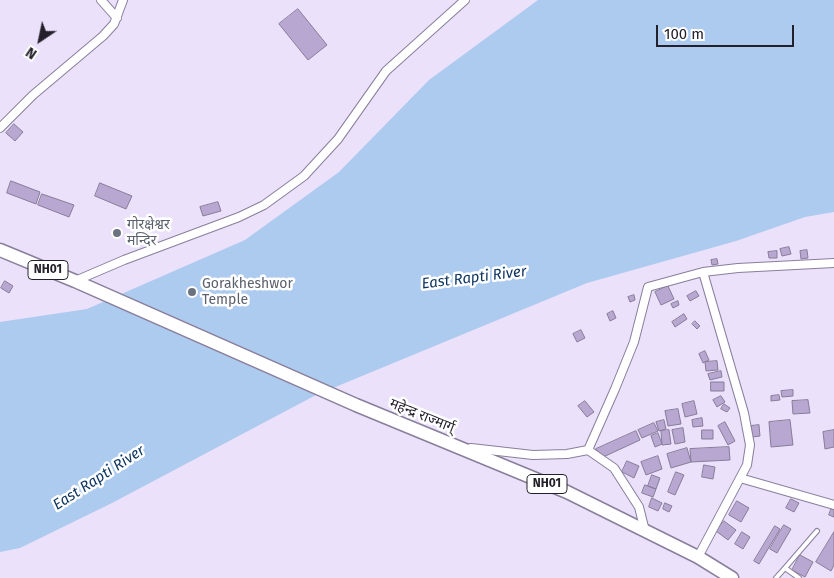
<!DOCTYPE html>
<meta charset="utf-8">
<style>
body{margin:0}
#map{position:relative;width:834px;height:578px;overflow:hidden;background:#ebe1fb;font-family:"Fira Sans",sans-serif}
canvas{display:block}
.north{position:absolute;left:15px;top:15px;width:50px;height:50px;-webkit-text-stroke:4px #fff;paint-order:stroke;rotate:214deg;font-size:14px;font-weight:700;line-height:20px;text-align:center;color:#24202b}
.north::after{content:'';display:block;margin:auto;width:18px;height:22px;background:#24202b;clip-path:polygon(50% 0,100% 100%,50% 72%,0 100%)}
.scale{position:absolute;left:656px;top:25px;width:138px;height:22px;box-sizing:border-box;border:2px solid #24202b;border-top:0;padding-left:6px;font-size:15px;line-height:18px;white-space:nowrap;color:#24202b;-webkit-text-stroke:4px #fff;paint-order:stroke}
</style>
<div id="map">
<canvas width="834" height="578"></canvas>
<div class="north">N</div>
<div class="scale">100 m</div>
</div>
<script>
const ctx = document.querySelector('canvas').getContext('2d');
ctx.lineJoin = 'round';
function paint(path, color) { ctx.fillStyle = color; ctx.fill(path, 'evenodd'); }
function strokePath(path, color, width, dash) { ctx.strokeStyle = color; ctx.lineWidth = width; ctx.lineCap = dash ? 'butt' : 'round'; ctx.setLineDash(dash || []); ctx.stroke(path); }
function write(font, color, halo, rows, align = 'center') {
  ctx.font = font + ' "Fira Sans","Noto Sans Devanagari",sans-serif'; ctx.lineWidth = 5; ctx.setLineDash([]); ctx.textBaseline = 'middle'; ctx.strokeStyle = halo; ctx.fillStyle = color; for (const [text, x, y, turn = 0] of rows) {
    ctx.save(); ctx.translate(x, y); ctx.rotate((+turn || 0) * Math.PI / 180); ctx.textAlign = isNaN(turn) ? turn : align; if (halo) ctx.strokeText(text, 0, 0); ctx.fillText(text, 0, 0); ctx.restore();
  }
}
paint(new Path2D(`
 M538 0H834V212L805 217 736 241 587 283 316 395 112 503 20 548 0 552V322L87 309 245 240 339 172 429 80Z`), '#adcaef');
const building = new Path2D(`
 M298 9 327 45 308 60 279 24Z
 M14 124 23 132 15 141 6 133Z
 M11 181 40 192 36 204 7 193Z
 M100 183 132 196 126 209 95 196Z
 M42 194 74 205 69 217 38 205Z
 M218 202 221 211 203 216 200 207Z
 M789 247 791 254 782 256 780 249Z
 M807 250 808 258 801 259 800 251Z
 M777 251V258H769L768 252Z
 M717 259 718 264 712 265 711 260Z
 M5 281 13 286 9 293 1 288Z
 M668 286 674 299 661 305 655 292Z
 M696 291 699 296 690 301 687 296Z
 M634 295 635 300 630 302 628 297Z
 M678 301 679 305 673 308 671 304Z
 M613 311 616 318 610 321 607 314Z
 M684 314 687 319 675 327 672 322Z
 M695 321 700 326 697 329 692 324Z
 M581 330 585 338 577 342 573 334Z
 M705 351 709 360 703 363 699 354Z
 M717 361 718 370 706 371 705 362Z
 M721 371 722 377 710 380 708 374Z
 M711 382H724V391H711Z
 M793 390V396L782 397 781 391Z
 M779 395 780 400 771 401V396Z
 M721 396 725 402 717 407 713 400Z
 M808 400 810 413 793 414 792 401Z
 M585 401 594 412 587 417 578 406Z
 M694 401 697 414 685 417 682 404Z
 M724 404 730 408 727 412 721 409Z
 M678 409 681 424 668 426 665 411Z
 M702 418 703 426 693 427 692 420Z
 M664 420 666 429 659 431 656 422Z
 M790 420 793 445 771 447 769 422Z
 M725 422 735 441 728 445 718 426Z
 M654 423 658 431 642 438 638 430Z
 M759 425 760 436 752 437 751 426Z
 M683 428 685 442 675 444 672 430Z
 M669 430 671 444 662 445 661 431Z
 M702 430H713V439H702Z
 M834 430V447L825 449 823 432Z
 M636 431 640 440 601 458 596 449Z
 M658 433 662 444 655 447 651 436Z
 M729 447 730 460 691 462 690 449Z
 M687 448 691 462 671 468 667 454Z
 M658 456 662 469 646 475 641 462Z
 M627 461 639 466 634 478 622 472Z
 M704 465 715 467 713 479 702 477Z
 M676 472 684 475 675 495 668 492Z
 M652 475 660 478 656 489 648 486Z
 M645 485 656 489 653 497 642 493Z
 M652 498 662 503 658 511 649 507Z
 M791 499 799 503 794 512 786 508Z
 M737 501 749 508 741 522 729 515Z
 M665 503 672 506 669 512 663 509Z
 M832 507 834 508V517L829 515Z
 M724 521 736 530 728 540 716 531Z
 M784 525 791 529 777 553 770 549Z
 M775 526 780 529 759 564 754 561Z
 M742 532 750 537 743 549 735 544Z
 M834 532V565L831 571 816 562Z
 M800 555 813 562 805 577 792 570Z`);
paint(building, '#b7a7d1');
strokePath(building, '#877c99', 1);
const service = new Path2D(`
 M785 568 817 531
 M776 578 785 568 799 578`);
const minor = new Path2D(`
 M101 0 117 18
 M0 128 33 95 103 36 114 24 123 0
 M75 281 124 260 239 217 264 205 304 176 338 139 386 71 465 0
 M471 448 533 455 567 454 588 450 615 389 634 342 648 287 703 272 738 268 834 263
 M588 450 614 468 639 507 645 531
 M740 478 834 505
 M698 557 747 465 750 445 744 413 703 272`);
const trunk = new Path2D(`
 M0 250 75 281 356 405 567 492 698 557 732 578`);
strokePath(service, '#897e9b', 6);
strokePath(minor, '#897e9b', 10);
strokePath(trunk, '#897e9b', 15);
strokePath(service, '#fff', 4);
strokePath(minor, '#fff', 8);
strokePath(trunk, '#fff', 12);
for (const [x, y, r, color] of [
 [117,233,5,"#6b7280"],
 [192,292,5,"#6b7280"]
]) { const dot = new Path2D(); dot.arc(x, y, r, 0, 2 * Math.PI); ctx.fillStyle = color; ctx.fill(dot); strokePath(dot, '#fff', 2); }
for (const [x, y, w] of [
 [48,270,40],
 [547,484,40]
]) { const box = new Path2D(); box.roundRect(x - w / 2, y - 9.5, w, 19, 4); ctx.fillStyle = '#fff'; ctx.fill(box); strokePath(box, '#24202b', 1); }
write('bold 12px', '#24202b', null, [
 ["NH01",48,270],
 ["NH01",547,484]
]);
write('14px', '#5b616d', '#fff', [
 ["गोरक्षेश्वर",127,225],
 ["मन्दिर",127,241],
 ["Gorakheshwor",202,284],
 ["Temple",202,300]
], 'left');
write('14px', '#24202b', '#fff', [
 ["महेन्द्र राज्मार्ग्",422,416,22]
]);
write('italic 15px', '#0a325f', '#fff', [
 ["East Rapti River",474,278,-7],
 ["East Rapti River",99,478,-33]
]);
</script>
